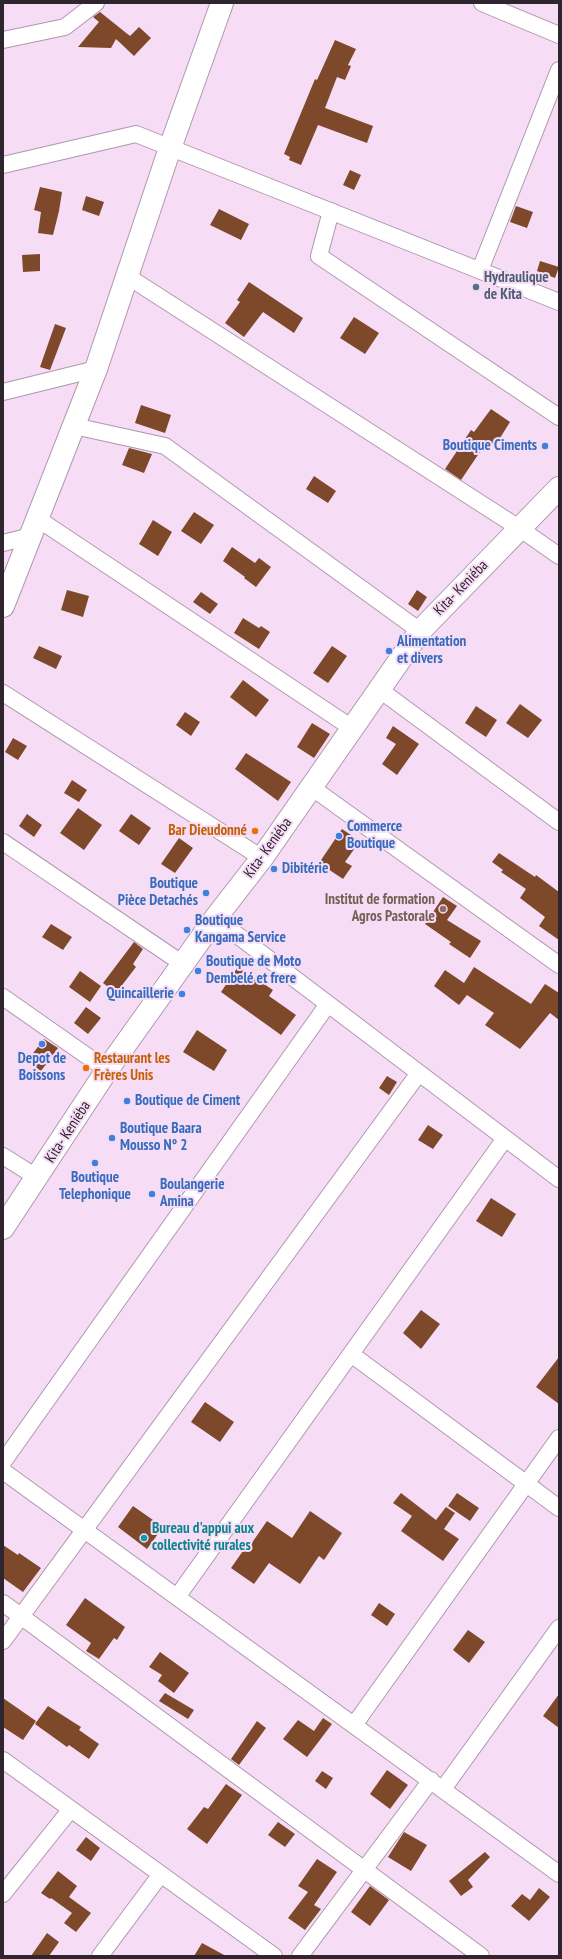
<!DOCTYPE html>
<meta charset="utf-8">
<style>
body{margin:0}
#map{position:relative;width:562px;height:1959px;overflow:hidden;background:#f6ddf5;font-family:"PT Sans Narrow",sans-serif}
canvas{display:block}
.frame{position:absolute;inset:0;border:4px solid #2e252e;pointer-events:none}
</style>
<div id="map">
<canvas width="562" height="1959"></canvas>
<div class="frame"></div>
</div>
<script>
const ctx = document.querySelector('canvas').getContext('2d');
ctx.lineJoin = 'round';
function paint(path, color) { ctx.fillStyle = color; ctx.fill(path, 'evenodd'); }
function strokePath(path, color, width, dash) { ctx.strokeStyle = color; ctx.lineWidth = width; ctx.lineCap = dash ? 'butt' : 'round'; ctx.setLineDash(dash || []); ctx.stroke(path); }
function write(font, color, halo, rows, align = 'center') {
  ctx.font = font + ' "PT Sans Narrow",sans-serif'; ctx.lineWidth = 4; ctx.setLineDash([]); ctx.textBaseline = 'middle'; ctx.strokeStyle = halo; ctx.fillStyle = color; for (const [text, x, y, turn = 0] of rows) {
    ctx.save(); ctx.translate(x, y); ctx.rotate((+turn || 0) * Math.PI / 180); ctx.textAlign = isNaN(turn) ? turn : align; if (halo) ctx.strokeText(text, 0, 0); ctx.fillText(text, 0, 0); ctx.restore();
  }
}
paint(new Path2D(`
 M100 12 130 36 139 27 151 38 134 56 116 39 111 48 78 47 99 22 93 17Z
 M335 40 356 49 348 65 351 66 345 80 337 77 325 108 373 126 367 143 318 125 301 165 289 160 290 157 284 154 315 79 317 80Z
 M350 170 361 175 354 190 343 185Z
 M40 187 62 192 59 211 53 235 38 233 41 212 34 210Z
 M86 196 104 202 99 216 82 210Z
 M516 206 533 212 527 228 510 222Z
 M219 209 249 224 241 240 210 225Z
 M40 254V271L23 272 22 255Z
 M540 261 559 267 555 278 537 271Z
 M249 282 303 318 294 333 263 312 244 337 225 323 240 302 237 300Z
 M354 317 379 333 365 354 340 338Z
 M55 324 66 328 50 370 40 367Z
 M141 405 171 415 165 433 135 423Z
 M491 409 510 422 495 446 488 440 461 480 445 469 471 430 474 432Z
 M129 448 152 454 144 473 122 465Z
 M314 476 336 491 328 503 306 489Z
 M194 512 214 525 201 544 181 531Z
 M153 520 172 532 158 556 139 544Z
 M232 547 255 563 259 558 271 567 256 587 244 578 245 577 223 561Z
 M67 590 89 596 83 617 61 610Z
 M417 590 427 597 418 611 408 604Z
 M201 592 218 604 210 614 193 602Z
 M243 618 259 628 261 626 270 632 259 649 234 633Z
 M39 646 62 656 56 669 33 658Z
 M332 646 347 656 328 683 313 673Z
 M243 680 269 700 256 717 230 697Z
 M520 704 542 720 528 738 506 723Z
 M476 706 497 720 486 737 465 723Z
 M185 712 200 722 191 736 176 725Z
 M312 723 330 734 314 758 297 747Z
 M393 726 419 744 397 775 382 764 396 744 386 738Z
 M13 738 27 746 18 760 5 752Z
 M246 753 291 782 278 801 235 769Z
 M72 780 87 790 79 802 64 793Z
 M78 808 102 825 84 850 60 833Z
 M27 814 42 825 34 837 19 826Z
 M131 814 151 828 139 845 119 831Z
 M342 829 360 841 345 862 352 866 343 879 319 863Z
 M179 838 193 848 175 873 161 864Z
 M499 853 535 877 536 875 559 892V940L539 926 545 917 520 898 526 889 501 872 503 870 492 862Z
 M443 897 457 906 447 920 481 941 470 958 449 944 451 942 425 924Z
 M51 924 72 937 63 950 42 937Z
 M134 942 143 949 133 964 136 967 116 993 103 983Z
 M238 967 273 990 269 996 296 1015 281 1035 221 992Z
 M474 967 531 1004 545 984 559 993V1020L550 1013 520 1049 485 1025 494 1013 467 995 459 1005 434 986 445 970 464 983Z
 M80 971 101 986 90 1002 69 987Z
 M86 1007 101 1018 88 1034 74 1023Z
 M197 1030 227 1050 214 1071 183 1052Z
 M44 1039 58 1048 41 1071 27 1061Z
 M387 1076 397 1082 389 1095 379 1088Z
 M428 1125 443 1135 433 1149 418 1140Z
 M491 1198 516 1214 502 1237 476 1221Z
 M421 1310 440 1324 421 1349 403 1333Z
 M559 1357V1404L536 1387Z
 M205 1402 234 1422 220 1442 191 1422Z
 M401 1493 436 1520 446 1507 455 1513 444 1529 459 1539 443 1561 401 1531 412 1516 393 1503Z
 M457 1493 479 1508 470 1521 448 1506Z
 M133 1506 163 1527 147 1549 118 1527Z
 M310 1511 342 1533 324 1560 319 1556 300 1584 269 1563 254 1584 231 1568 245 1548 247 1550 267 1521 292 1538Z
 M3 1545 18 1555 19 1553 41 1568 23 1592 3 1578Z
 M85 1598 125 1627 117 1640 114 1638 99 1659 86 1651 91 1643 66 1625Z
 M379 1603 395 1614 387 1626 371 1615Z
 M468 1630 485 1642 469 1663 453 1650Z
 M160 1652 189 1673 174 1693 158 1681 162 1675 149 1667Z
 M165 1693 194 1710 188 1719 159 1701Z
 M559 1694V1728L543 1716Z
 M3 1698 36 1721 23 1740 3 1727Z
 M48 1706 81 1727 79 1730 99 1744 89 1759 69 1745 67 1747 35 1724Z
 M323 1718 332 1724 307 1757 283 1739 298 1720 314 1731Z
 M257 1721 266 1728 239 1765 231 1759Z
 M387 1770 408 1785 390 1809 370 1794Z
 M322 1771 333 1778 326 1789 315 1781Z
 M226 1784 242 1795 207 1844 187 1829 204 1807 208 1809Z
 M278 1822 295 1834 285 1847 268 1835Z
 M404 1832 427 1845 411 1871 388 1857Z
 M86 1837 100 1848 91 1861 76 1850Z
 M485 1852 490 1857 468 1880 473 1887 461 1896 449 1881Z
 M317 1859 337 1872 314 1905 321 1909 305 1930 288 1918 308 1892 298 1886Z
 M58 1871 77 1886 69 1897 91 1913 76 1932 64 1923 72 1913 51 1898 50 1899 41 1893Z
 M370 1886 389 1900 370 1926 351 1912Z
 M539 1888 550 1897 529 1921 511 1906 522 1894 530 1900Z
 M47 1933 59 1942 49 1956H31Z
 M202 1943 226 1956H194Z`), '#7e482b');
const street = new Path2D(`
 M482 3 559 35
 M3 40 65 27 96 3
 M3 165 136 134 559 302
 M331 211 319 256 559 417
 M480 270 559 70
 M127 276 519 528 559 556
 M3 392 96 369
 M74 426 165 446 420 631
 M38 519 352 728
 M3 543 31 536
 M380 690 559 822
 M3 693 262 858
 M311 787 559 965
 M3 842 183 964
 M216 919 559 1179
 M3 997 107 1070
 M3 1156 38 1178
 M351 1354 559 1508
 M3 1462 328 1004
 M3 1471 559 1874
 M177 1597 501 1144
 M3 1603 481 1956
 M3 1641 419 1073
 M354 1725 559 1438
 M3 1760 274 1956
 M443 1789 559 1628
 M3 1894 71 1809
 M100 1956 161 1874
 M300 1956 431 1780`);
const secondary = new Path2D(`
 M3 606 96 369 170 148 222 3`);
const primary = new Path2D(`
 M3 1228 107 1070 217 916 262 858 420 631 559 488`);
strokePath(street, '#af97ae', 18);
strokePath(secondary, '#af97ae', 24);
strokePath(primary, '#af97ae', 24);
strokePath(street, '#fff', 16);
strokePath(secondary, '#fff', 22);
strokePath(primary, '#fff', 22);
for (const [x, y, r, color] of [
 [476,287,4,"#5c6f8a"],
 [545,446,4,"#3f7fe0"],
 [389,651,4,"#3f7fe0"],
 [255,831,4,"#e8710a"],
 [339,836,4,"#3f7fe0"],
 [274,869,4,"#3f7fe0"],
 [206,893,4,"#3f7fe0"],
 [443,909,4,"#8d6e63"],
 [187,930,4,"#3f7fe0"],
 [198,971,4,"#3f7fe0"],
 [182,994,4,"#3f7fe0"],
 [42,1044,4,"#3f7fe0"],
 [86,1068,4,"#e8710a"],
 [127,1101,4,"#3f7fe0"],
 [112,1138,4,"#3f7fe0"],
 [95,1163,4,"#3f7fe0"],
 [152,1194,4,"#3f7fe0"],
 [144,1538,4,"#0f9aa8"]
]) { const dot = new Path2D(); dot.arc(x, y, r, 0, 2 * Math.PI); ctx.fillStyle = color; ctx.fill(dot); strokePath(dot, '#f6ddf5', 1.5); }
write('bold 15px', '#4e5e75', '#f6ddf5', [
 ["Hydraulique",484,278],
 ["de Kita",484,295]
], 'left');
write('bold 15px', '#366cbe', '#f6ddf5', [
 ["Boutique Ciments",537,446,"right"],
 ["Alimentation",397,642],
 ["et divers",397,659],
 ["Commerce",347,827],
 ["Boutique",347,844],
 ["Dibitérie",282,869],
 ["Boutique",198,884,"right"],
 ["Pièce Detachés",198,901,"right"],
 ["Boutique",195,921],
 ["Kangama Service",195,938],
 ["Boutique de Moto",206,962],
 ["Dembelé et frere",206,979],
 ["Quincaillerie",174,994,"right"],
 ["Depot de",42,1059,"center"],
 ["Boissons",42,1076,"center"],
 ["Boutique de Ciment",135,1101],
 ["Boutique Baara",120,1129],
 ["Mousso N° 2",120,1146],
 ["Boutique",95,1178,"center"],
 ["Telephonique",95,1195,"center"],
 ["Boulangerie",160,1185],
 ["Amina",160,1202]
], 'left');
write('15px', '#2e252e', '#f6ddf5', [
 ["Kita- Keniéba",461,588,-46],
 ["Kita- Keniéba",268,848,-54],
 ["Kita- Keniéba",68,1132,-57]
]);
write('bold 15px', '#c56008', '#f6ddf5', [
 ["Bar Dieudonné",247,831],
 ["Restaurant les",94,1059,"left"],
 ["Frères Unis",94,1076,"left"]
], 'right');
write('bold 15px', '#785e54', '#f6ddf5', [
 ["Institut de formation",435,900],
 ["Agros Pastorale",435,917]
], 'right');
write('bold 15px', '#0d838f', '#f6ddf5', [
 ["Bureau d'appui aux",152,1529],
 ["collectivité rurales",152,1546]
], 'left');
</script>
